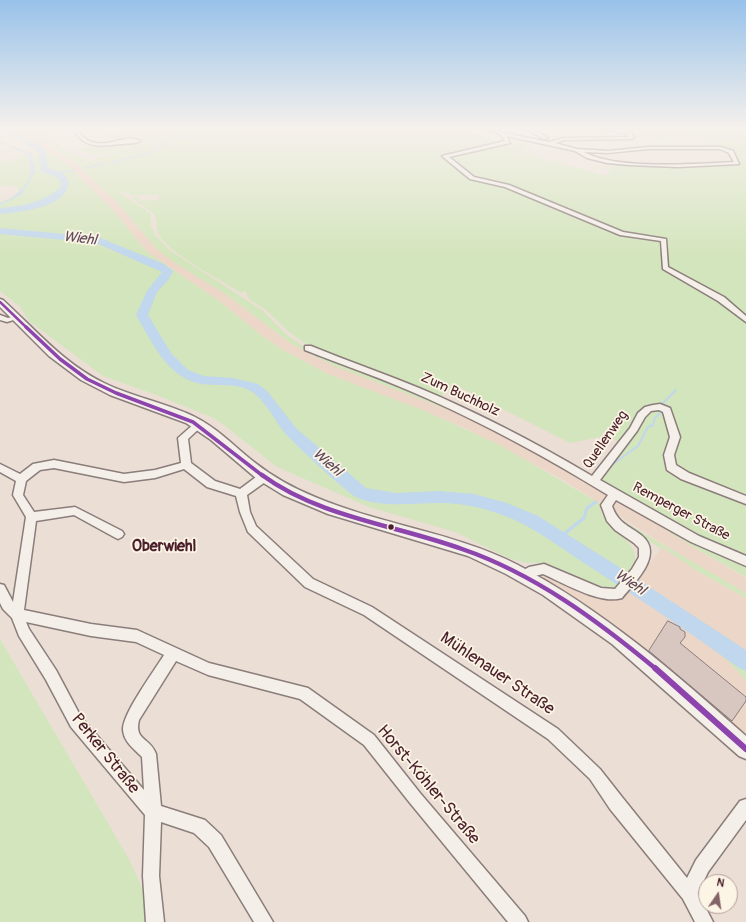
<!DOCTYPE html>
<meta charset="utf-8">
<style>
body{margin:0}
#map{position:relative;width:746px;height:922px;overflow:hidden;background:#ebdfd5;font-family:Pangolin,sans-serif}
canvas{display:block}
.north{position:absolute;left:698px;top:874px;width:40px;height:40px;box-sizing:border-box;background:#fcf5e5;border:1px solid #b59f9b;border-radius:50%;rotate:13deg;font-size:11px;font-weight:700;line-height:16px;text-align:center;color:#4a1f2b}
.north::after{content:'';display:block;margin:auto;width:14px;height:18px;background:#826266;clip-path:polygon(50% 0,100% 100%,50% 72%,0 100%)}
</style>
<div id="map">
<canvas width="746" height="922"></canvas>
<div class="north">N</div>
</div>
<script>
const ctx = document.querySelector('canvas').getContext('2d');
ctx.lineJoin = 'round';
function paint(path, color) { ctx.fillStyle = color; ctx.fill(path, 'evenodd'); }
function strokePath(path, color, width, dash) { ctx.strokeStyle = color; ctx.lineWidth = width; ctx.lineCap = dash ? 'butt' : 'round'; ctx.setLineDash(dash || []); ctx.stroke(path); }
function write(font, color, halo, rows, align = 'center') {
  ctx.font = font + ' Pangolin,sans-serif'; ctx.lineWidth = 3.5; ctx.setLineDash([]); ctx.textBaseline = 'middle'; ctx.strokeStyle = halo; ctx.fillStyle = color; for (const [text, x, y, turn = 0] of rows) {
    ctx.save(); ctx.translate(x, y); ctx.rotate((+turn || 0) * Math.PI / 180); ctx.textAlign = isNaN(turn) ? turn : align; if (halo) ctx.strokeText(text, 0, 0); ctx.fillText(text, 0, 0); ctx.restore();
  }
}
paint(new Path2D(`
 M26 129H34L36 134 46 143 84 170 115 200 157 249 227 295 290 343 310 354 361 376 429 401 504 434 605 492 695 548 746 578V593L694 564 565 481 463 427 328 374 283 350 261 335 218 300 147 252 116 214 76 173 33 141 28 137Z
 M662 547 697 571 746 598V652L641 581 666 611 690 627 729 661 746 681V740L543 580 547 573 615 592H628Z`), '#ecd6c7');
paint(new Path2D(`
 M5 129H26L28 136 33 141 68 166H65H69L76 173 116 214 147 252 218 300 261 335 283 350 328 374 425 411 500 445 601 504C596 528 645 538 634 568 632 575 621 583 616 588L599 586 553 566 542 563H527L508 558 455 532 369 507 277 467 216 419 159 396 103 376 29 321 20 307 0 291V202L12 197 19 191 17 187 0 185V163L41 152 7 133Z
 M34 129H49C58 152 69 153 90 160L78 164 40 139Z
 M129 129H467L503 143 521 142 532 145 519 152 606 176 615 163 664 167 737 164 735 153 728 148 708 147 699 140 641 139 595 129H746V559L693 537 611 490 600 479 626 445 606 436 570 443 455 385 439 398 351 365 303 342 288 331 265 309 250 300 245 291 241 293C221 280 172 255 160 237 155 229 158 221 154 214L131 198 139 197V201L158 200 159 196 166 195H132L116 190 151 214V226L155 235 169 250 262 310 287 335 306 348 429 397 539 452 467 417 334 366 290 343 227 295 175 263 157 249 115 200 78 165 103 156 107 155V158H109L111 153 124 148 132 151 128 146 101 155 75 149 116 141 106 134Z
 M633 509 746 565V577L695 548Z
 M611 512H615L616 517 746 593V598L697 571 663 548 661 549 617 520Z
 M641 581 746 652V681C712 641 677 617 631 593Z
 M0 639 129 859 158 922H0Z`), '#d3e5bc');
paint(new Path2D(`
 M0 140 9 145 32 153 35 172 21 195 0 205V203C13 199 30 186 31 170 31 165 29 160 28 155L0 143Z`), '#c0d7ed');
strokePath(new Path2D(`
 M597 129 629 135
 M634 137 671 140 685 138 695 134 746 137
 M111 163 146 154 158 149 169 141 191 134 231 133 252 129
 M85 168 102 164
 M54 172 74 171`), '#c0d7ed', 1.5);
strokePath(new Path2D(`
 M661 405 676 390
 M613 464 638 446 648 427 653 425 655 418 660 413`), '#c0d7ed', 2);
strokePath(new Path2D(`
 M559 538 584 518 587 508 596 502`), '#c0d7ed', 3);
paint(new Path2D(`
 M6 129H13L45 149 48 168 64 174 69 182C66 208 21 212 0 214V208C23 206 41 203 60 188L61 182 58 178 41 171 38 152 11 135Z
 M0 228 98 237 164 264 173 271 169 279 157 292 148 315 171 353 188 370 204 376 233 378 258 384 268 392 296 428 366 488 396 493 439 491 474 494 507 503 538 516 619 567 746 650V671L739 668C689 632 639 598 587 565 567 552 547 537 525 525 498 511 469 503 438 503 411 503 383 508 358 498 349 495 291 441 284 432 274 419 264 398 249 390 235 383 217 386 202 384 167 378 152 342 136 315L147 291 162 272 96 243 0 234Z`), '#c0d7ed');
const building = new Path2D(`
 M668 621 680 627V629L685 632V637L680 643 746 697V701L732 721 649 651Z`);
paint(building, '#d7c7c0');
strokePath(building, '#8b7d7b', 1);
const minor = new Path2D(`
 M73 129H77C95 159 123 131 140 141 136 144 128 143 122 144 101 146 85 150 73 129Z
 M489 129H495L504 133 549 142 564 138 629 137 626 133 602 129 630 131 634 138 632 139 564 140 555 143 577 149 608 151 648 147H721L733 151 739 164 678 167 629 165 607 163 587 158 575 151 507 136 510 143 449 157 474 177 509 185 623 232 666 239 668 267 724 297 746 316V322L718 301 663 269 661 241 620 235 505 187 470 179 442 156 505 141 501 135ZM648 149H720L729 153 734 162C696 164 616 170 584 152L608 153Z
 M526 129H532L548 138 544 139Z
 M0 315 8 318 16 316 20 318 7 322 0 320Z
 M305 346H311C347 361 383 373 419 388 479 413 536 443 592 476L630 428 638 413 645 407 653 405 660 404 670 408 680 437 674 455 676 465 689 473 746 496V504L681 479 667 470 664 455 670 437 663 412 659 410 651 411 645 417 637 431 600 480 699 536 746 556V566L691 542 616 500 612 506C618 523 628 525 641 535 665 554 635 582 622 598 601 605 563 583 543 574L535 576 524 581 520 580 518 576 520 572 529 567 544 564 601 588 615 589 632 569 639 557V548L634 543 615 530 607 521 601 505 608 495C549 459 489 426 426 398 387 380 345 366 305 350Z
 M198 422 203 425 188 439 191 463 215 481 240 489 260 474H268L269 477 268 480 247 495 250 512 256 526 313 579 372 607 558 729 600 769 622 797 687 878 696 860 740 801 746 799V820L708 872 698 893 713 922H695L683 899 610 809 590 779 548 739 364 615 305 587 248 532 240 512 236 496 207 487 184 469 155 478 124 482 54 468 40 470 26 481 23 495 34 512 75 507 122 531 124 534 122 537 118 539 114 537 74 515 36 521 24 610 91 624 137 630 209 663 308 688 374 735 420 793 525 916 528 922H508L410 803 364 745 300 699 208 675 176 661 139 720C134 741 150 737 156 754L161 806 205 820 221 835 273 922H254L209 847 194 833 161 822 159 876 164 922H146L143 876 145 815 71 727 46 680 19 636 12 618 3 609 0 603V584L4 585 13 602 26 517 13 495 16 481 0 472V464L20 474 33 464 54 460 124 474 155 470 181 463 178 438 195 423ZM26 622 91 636 136 642 164 655C155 670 122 714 123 730 124 742 134 749 142 757L144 790 81 717 56 670 29 629Z`);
const major = new Path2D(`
 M0 299 3 300C36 330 64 364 104 383 133 397 166 403 195 417 217 428 235 447 254 462 273 477 293 488 315 497 381 525 454 532 518 565 603 610 675 673 746 736V759L739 756 612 644 543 595 506 574 468 556 328 514 283 495 257 479 211 440 186 423 110 395 81 380 49 356 0 307Z`);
strokePath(minor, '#8b7d7b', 3);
strokePath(major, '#8b7d7b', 3);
paint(minor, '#f4efe9');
paint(major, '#f4efe9');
strokePath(new Path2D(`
 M0 302 27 328`), '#8e44ad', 2.5);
strokePath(new Path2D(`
 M26 327 60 359 87 379 116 393 193 422 263 476`), '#8e44ad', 3.5);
strokePath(new Path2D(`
 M262 475C319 517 396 525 462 549 535 574 598 621 656 669`), '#8e44ad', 4.5);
strokePath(new Path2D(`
 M655 668 746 749`), '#8e44ad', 6);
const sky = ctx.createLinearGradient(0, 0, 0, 258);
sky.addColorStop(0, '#98c2ea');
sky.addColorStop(0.5, '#f6f1ec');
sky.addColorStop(1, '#f6f1ec00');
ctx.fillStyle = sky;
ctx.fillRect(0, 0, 746, 258);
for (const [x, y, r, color] of [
 [391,527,3.5,"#4a1f2b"]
]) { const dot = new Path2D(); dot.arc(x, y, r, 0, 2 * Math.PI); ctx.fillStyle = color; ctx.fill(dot); strokePath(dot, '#fcf5e5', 1.5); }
write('14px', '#4a1f2b', '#fcf5e5', [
 ["Zum Buchholz",460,395,25],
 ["Quellenweg",606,440,-55],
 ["Remperger Straße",681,512,28]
]);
write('italic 15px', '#634c5e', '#fcf5e5', [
 ["Wiehl",80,239,7],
 ["Wiehl",327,463,41],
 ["Wiehl",630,583,34]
]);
write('bold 16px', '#4a1f2b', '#fcf5e5', [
 ["Oberwiehl",164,547]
]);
write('17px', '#4a1f2b', '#fcf5e5', [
 ["Mühlenauer Straße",497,674,34],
 ["Perker Straße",105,754,51],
 ["Horst-Köhler-Straße",428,785,50]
]);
</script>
